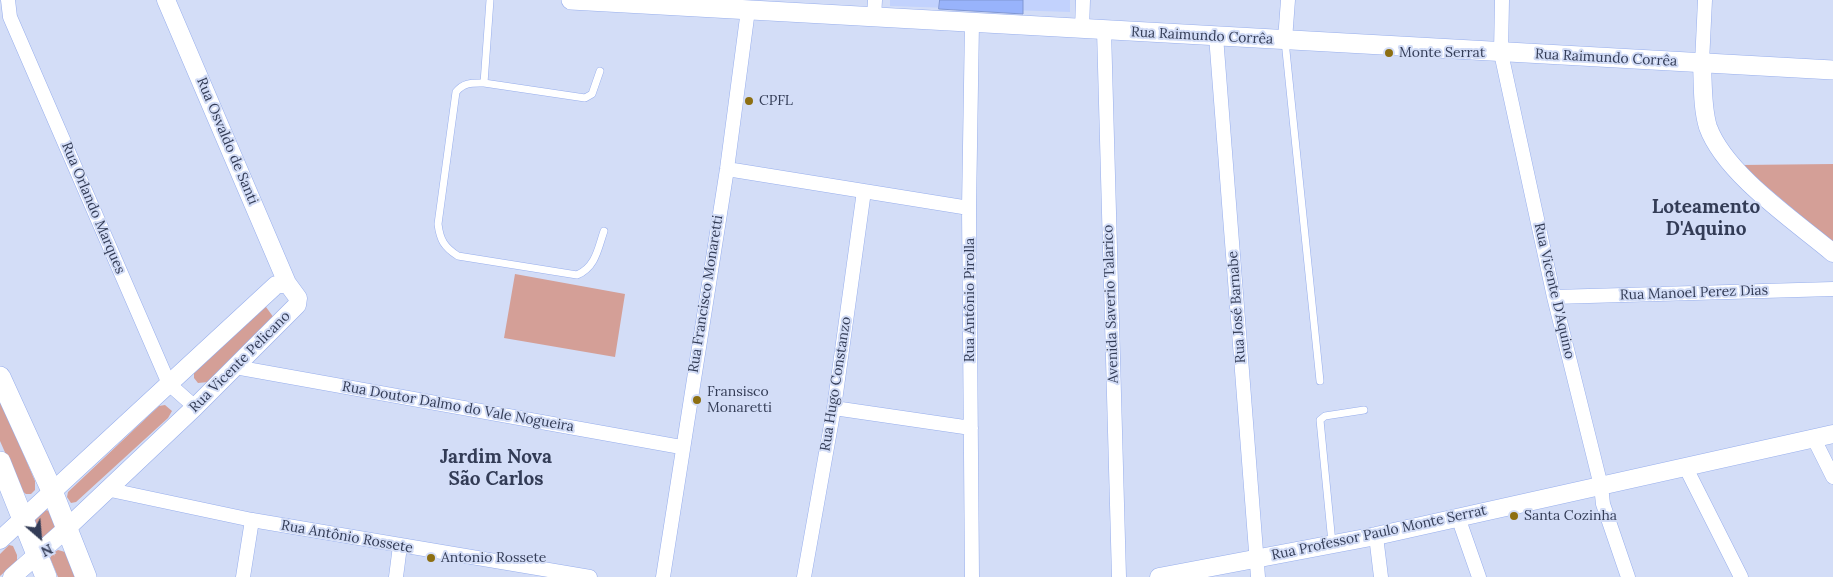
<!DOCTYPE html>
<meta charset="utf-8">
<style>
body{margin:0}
#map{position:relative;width:1833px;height:577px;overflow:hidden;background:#d3ddf7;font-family:Lora,serif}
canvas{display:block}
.north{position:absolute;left:15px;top:512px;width:50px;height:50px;-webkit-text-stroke:4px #d3ddf7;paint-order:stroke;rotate:153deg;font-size:14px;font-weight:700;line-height:20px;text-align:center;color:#333c56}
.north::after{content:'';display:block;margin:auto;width:18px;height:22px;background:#333c56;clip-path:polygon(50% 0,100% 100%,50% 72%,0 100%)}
</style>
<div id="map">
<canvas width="1833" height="577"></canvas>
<div class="north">N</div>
</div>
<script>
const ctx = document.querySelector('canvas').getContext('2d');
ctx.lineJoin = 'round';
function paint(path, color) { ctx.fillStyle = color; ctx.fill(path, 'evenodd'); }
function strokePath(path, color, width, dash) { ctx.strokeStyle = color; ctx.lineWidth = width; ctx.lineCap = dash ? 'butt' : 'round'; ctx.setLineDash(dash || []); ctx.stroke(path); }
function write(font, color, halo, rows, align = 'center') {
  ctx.font = font + ' Lora,serif'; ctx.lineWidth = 4; ctx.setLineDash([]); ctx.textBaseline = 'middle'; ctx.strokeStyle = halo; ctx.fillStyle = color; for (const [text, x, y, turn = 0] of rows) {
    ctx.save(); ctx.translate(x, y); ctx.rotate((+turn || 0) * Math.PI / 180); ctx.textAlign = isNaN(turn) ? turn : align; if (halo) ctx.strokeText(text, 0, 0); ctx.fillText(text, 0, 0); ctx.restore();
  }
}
paint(new Path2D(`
 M890 0H1070V12L890 6Z`), '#c2d2fd');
paint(new Path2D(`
 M1833 164V243L1741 165Z
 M515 274 625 294 615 357 504 338Z
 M262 307H266L274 318 272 321 208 382 198 383 194 378V372Z
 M0 399 35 481V490L31 494H26L22 491 0 441Z
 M165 405 172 411 168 418 76 502 71 503 67 497 68 492 159 406Z
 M45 510 50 511 58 526 46 538H41L30 519Z
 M9 545 13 546 17 555V561L0 576V554Z
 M58 550 65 552 76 577H58L50 558 53 553Z`), '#d49f97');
const building = new Path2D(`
 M940 0H1023V14L939 9Z`);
paint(building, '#98b3fb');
strokePath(building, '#8097d3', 1);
const service = new Path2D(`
 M1285 41 1320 381
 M600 71 592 94 585 98 484 83C472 83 464 82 456 92L438 224C440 240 444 247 458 256L577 275C596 267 598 248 604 231
 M484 83 490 0
 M1332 543 1320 420 1325 416 1364 410`);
const minor = new Path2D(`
 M8 0 10 17 169 384 195 407
 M1502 0 1501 53 1554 297 1601 486 1603 504 1628 577
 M874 17 875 0
 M1082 29 1083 0
 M1104 30 1119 577
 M1216 36 1258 577
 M1285 40 1288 0
 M1702 63 1705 0
 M727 169 969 208
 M1554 297 1833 289
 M235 367 681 447
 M834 408 971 428
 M1814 439 1833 477
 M1685 466 1741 577
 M106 489 252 520 590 577
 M1458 517 1479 577
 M1376 536 1381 577
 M243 577 252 520
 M396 577 400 546
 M663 577 727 169 748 10
 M804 577 834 408 864 191
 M972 577 969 208 972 23`);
const tertiary = new Path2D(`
 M1702 63C1703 83 1702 108 1708 127 1725 174 1795 221 1833 253
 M0 540 276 285 287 283
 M12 577 66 529 195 407 297 305 298 298 287 283 166 0
 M1159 577 1376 536 1833 434`);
const secondary = new Path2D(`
 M571 0 1833 70`);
const primary = new Path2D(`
 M0 377 52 491 86 577
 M0 462 46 577`);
strokePath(service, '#97aeec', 8);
strokePath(minor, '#97aeec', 15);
strokePath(tertiary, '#97aeec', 19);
strokePath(secondary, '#97aeec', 20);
strokePath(primary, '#97aeec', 22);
strokePath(service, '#fff', 7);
strokePath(minor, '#fff', 14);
strokePath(tertiary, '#fff', 18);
strokePath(secondary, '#fff', 19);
strokePath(primary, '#fff', 21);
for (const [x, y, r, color] of [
 [1389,53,5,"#8d6f12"],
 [749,101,5,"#8d6f12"],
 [697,400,5,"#8d6f12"],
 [1514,516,5,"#8d6f12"],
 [431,558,5,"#8d6f12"]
]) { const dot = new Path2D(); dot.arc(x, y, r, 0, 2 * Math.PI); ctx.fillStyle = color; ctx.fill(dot); strokePath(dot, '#d3ddf7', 2); }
write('14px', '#333c56', '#d3ddf7', [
 ["Rua Raimundo Corrêa",1202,36,3],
 ["Rua Raimundo Corrêa",1606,58,3],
 ["Rua Osvaldo de Santi",227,141,67],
 ["Rua Orlando Marques",93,208,67],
 ["Rua Vicente D'Aquino",1554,291,77],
 ["Rua Manoel Perez Dias",1694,293,-2],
 ["Rua Francisco Monaretti",706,294,-81],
 ["Rua Antônio Pirolla",970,300,-90],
 ["Avenida Saverio Talarico",1111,304,-92],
 ["Rua José Barnabe",1237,307,-94],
 ["Rua Vicente Pelicano",240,362,-45],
 ["Rua Hugo Constanzo",836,384,-81],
 ["Rua Doutor Dalmo do Vale Nogueira",458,407,10],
 ["Rua Professor Paulo Monte Serrat",1379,533,-12],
 ["Rua Antônio Rossete",347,537,10]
]);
write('14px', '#333c56', '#d3ddf7', [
 ["Monte Serrat",1399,53],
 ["CPFL",759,101],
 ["Fransisco",707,392],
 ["Monaretti",707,408],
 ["Santa Cozinha",1524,516],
 ["Antonio Rossete",441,558]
], 'left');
write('bold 19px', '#333c56', '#d3ddf7', [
 ["Loteamento",1706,208],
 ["D'Aquino",1706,230],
 ["Jardim Nova",496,458],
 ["São Carlos",496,480]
]);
</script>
